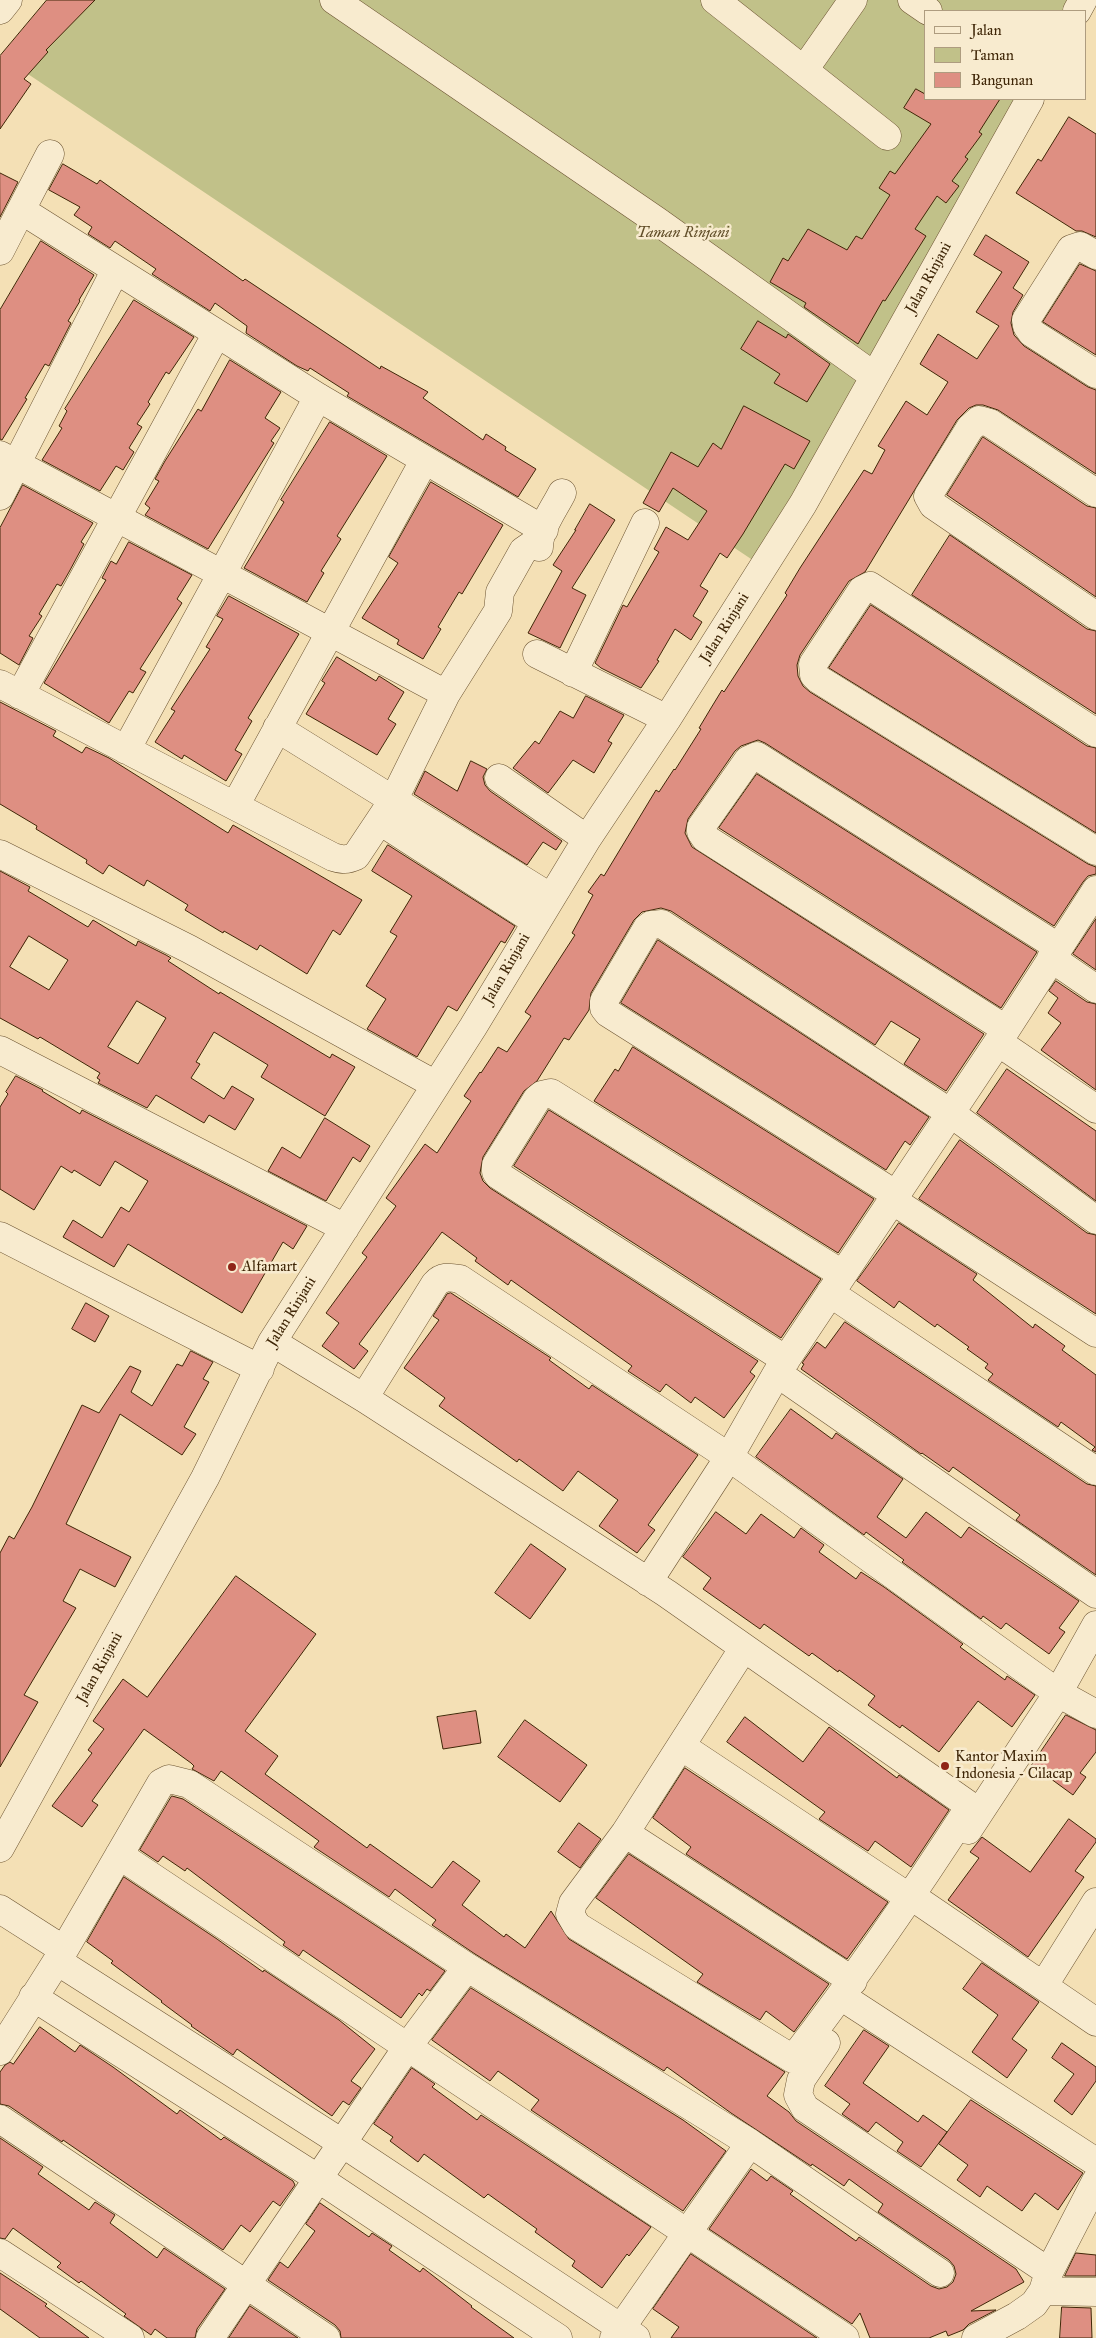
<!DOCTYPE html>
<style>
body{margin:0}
#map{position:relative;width:1096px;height:2338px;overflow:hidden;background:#f4e0b5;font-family:"IM FELL Great Primer",serif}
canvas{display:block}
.legend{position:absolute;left:924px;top:10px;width:162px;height:90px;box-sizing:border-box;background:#f8ebcf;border:1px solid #ae9c7f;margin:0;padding:6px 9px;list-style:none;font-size:15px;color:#3f2607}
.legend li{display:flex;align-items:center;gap:10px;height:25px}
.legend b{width:25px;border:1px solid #ae9c7f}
</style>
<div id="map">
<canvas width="1096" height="2338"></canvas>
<ul class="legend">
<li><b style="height:6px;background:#f8ebcf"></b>Jalan</li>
<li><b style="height:14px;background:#c1c189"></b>Taman</li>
<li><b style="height:14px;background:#de8f82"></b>Bangunan</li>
</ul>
</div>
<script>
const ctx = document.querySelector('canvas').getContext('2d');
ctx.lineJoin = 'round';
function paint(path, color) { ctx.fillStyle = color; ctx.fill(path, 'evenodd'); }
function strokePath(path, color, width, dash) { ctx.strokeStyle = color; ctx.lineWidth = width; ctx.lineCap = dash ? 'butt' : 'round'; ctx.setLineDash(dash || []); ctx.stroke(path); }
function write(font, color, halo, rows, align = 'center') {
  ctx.font = font + ' "IM FELL Great Primer",serif'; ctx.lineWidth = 5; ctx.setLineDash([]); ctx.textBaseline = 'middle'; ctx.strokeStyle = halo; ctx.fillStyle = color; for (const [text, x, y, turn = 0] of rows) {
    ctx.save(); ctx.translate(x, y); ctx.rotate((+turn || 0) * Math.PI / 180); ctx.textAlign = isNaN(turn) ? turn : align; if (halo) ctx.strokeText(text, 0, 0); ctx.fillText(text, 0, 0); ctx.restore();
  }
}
paint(new Path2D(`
 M57 0H1079L1073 11H925V99H1024L763 567 13 64Z`), '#c1c189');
const building = new Path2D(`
 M47 0H95L46 50 48 52 24 79 31 84 0 129V56Z
 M916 89 925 94V99H1000L979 132 982 134 965 157 968 159 952 181 959 186 946 203 937 196 915 229 926 236 885 301 883 300 858 344 804 307 806 303 770 282 783 258 788 261 808 229 847 250 856 236 862 239 890 195 879 188 890 171 895 174 931 124 904 108Z
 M1069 117 1096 134V237L1082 231H1076L1016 193 1038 159 1041 161Z
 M63 164 97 184 100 180 243 281 245 279 380 369 381 366 428 392 423 398 483 440 486 434 506 447 505 450 536 469 518 497 347 396 349 393 310 368 308 371 297 366 246 333 247 326 215 303 210 311 152 274 156 269 115 241 110 248 88 234 92 227 74 215 80 207 49 190Z
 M0 173 18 182 0 217Z
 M986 235 1029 262 1013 288 1023 295 1013 312 1011 323 1014 335 1024 346 1088 387 1096 390V474L998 410 983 405H976L969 408 957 420 865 572 849 581 800 655 797 665 798 676 803 686 810 692 1088 864 1096 867V874L1088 876 1083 882 1054 926 765 743 758 740 741 746 735 751 688 819 685 833 692 847 984 1034 946 1091 904 1064 920 1039 891 1021 875 1045 671 911 661 908 642 912 634 920 591 993 589 1010 569 1040 564 1038 537 1081 524 1091 483 1157 480 1173 483 1181 490 1188 758 1361 750 1372 755 1376 724 1418 695 1397 691 1403 666 1384 660 1392 628 1371 632 1366 511 1280 508 1285 475 1261 477 1258 442 1232 359 1344 368 1351 354 1369 322 1346 339 1323 326 1313 367 1257 362 1253 396 1206 386 1198 425 1144 437 1153 471 1101 464 1096 480 1072 481 1073 498 1047 507 1052 531 1016 525 1012 575 935 572 933 593 895 588 892 601 874 604 876 656 790 659 792 674 769 675 770 701 729 699 728 711 708 722 690 724 692 765 629 787 595 785 593 800 568 864 470 872 474 885 450 878 446 906 401 927 415 948 382 920 364 938 334 977 359 999 326 976 312 1002 272 974 255Z
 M41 241 94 275 79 300 80 301 68 321 71 323 49 366 45 364 25 398 27 399 2 440 0 439V310Z
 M1080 264 1096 271V355L1043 322Z
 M134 300 194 337 169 374 166 372 148 402 150 404 137 424 142 427 129 448 134 452 123 470 116 466 100 491 42 460 62 428 59 426 67 411 65 409Z
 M758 321 786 338 788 334 830 364 807 402 774 383 780 374 741 349Z
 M230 360 281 392 265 418 280 428 271 441 274 443 208 549 145 515 150 508 145 504 159 481 155 479 165 461 198 409 201 411Z
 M744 406 810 441 794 469 785 464 743 534 727 558 720 553 700 586 708 591 693 616 702 622 691 640 675 629 657 660 659 661 641 688 601 668 595 663 623 605 627 607 659 552 654 549 666 527 688 540 707 511 673 488 659 512 643 503 671 452 698 467 713 443 721 449Z
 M330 422 387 456 337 536 341 539 321 571 324 573 307 602 244 568 284 502 281 500Z
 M983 437 1087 506 1096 508V597L947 495Z
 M431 482 503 525 462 594 459 592 438 627 441 629 423 659 397 644 399 640 362 618 398 563 389 557Z
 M23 485 93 523 81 542 84 544 69 572 61 586 57 584 39 614 42 616 29 636 33 638 19 665 0 653V528Z
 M590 504 615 520 572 588 586 595 560 648 528 633 562 571 553 565 576 530H575Z
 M950 535 1087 629 1096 631V714L912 595Z
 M129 542 192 575 177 599 182 603 140 669 146 672 133 693 129 691 109 723 44 683 106 580 102 578 111 561 116 564Z
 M229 596 299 634 248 718 252 721 235 750 242 754 226 781 184 755 182 759 155 742 175 711 171 709 210 649 206 647 223 619 217 616Z
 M871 605 1087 746 1096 748V833L829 668Z
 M337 657 376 681 379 676 404 692 388 719 396 724 377 755 306 714 325 683 322 681Z
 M586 696 624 715 608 741 612 743 594 773 573 760 548 793 513 768 535 741 539 744 560 711 573 718Z
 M0 702 56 731 53 736 82 753 86 747 109 758 228 833 233 825 362 900 340 935 333 930 307 974 260 945 257 950 224 931 223 933 185 910 188 905 147 880 144 886 109 865 103 874 86 863 87 860 36 829 37 826 0 804Z
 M471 761 487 769 483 777 485 785 490 791 562 841 556 850 543 842 527 865 414 794 425 771 457 791Z
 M757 774 1037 952 1001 1008 719 828Z
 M388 845 515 926 505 943 501 941 457 1011 448 1006 417 1057 367 1029 386 999 366 986 397 936 390 932 412 896 372 871Z
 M0 871 30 887 28 891 88 927 93 920 136 946 138 941 166 955 171 958 168 961 219 994 220 992 330 1058 332 1054 355 1067 325 1116 261 1077 268 1065 214 1032 196 1062 200 1064 191 1078 224 1099 232 1086 254 1099 235 1130 209 1115 204 1123 156 1095 147 1108 98 1083 100 1080 97 1078 100 1073 40 1037 38 1039 0 1018ZM29 936 68 960 49 990 10 967ZM137 1001 166 1018 138 1064 108 1047Z
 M1096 919V970L1073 954Z
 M658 940 929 1117 910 1145 905 1141 886 1170 621 1003Z
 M1056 981 1087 1002 1096 1004V1090L1041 1050 1061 1023 1048 1013 1058 998 1049 991Z
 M633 1047 874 1199 838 1253 594 1101 615 1069 618 1071Z
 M1007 1069 1096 1131V1201L977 1113Z
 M16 1076 43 1090 42 1091 80 1114 82 1110 307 1226 293 1249 283 1242 242 1313 128 1244 114 1267 63 1237 73 1220 102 1238 121 1207 129 1212 148 1181 115 1161 100 1186 74 1170 72 1173 61 1166 34 1210 0 1189V1107L8 1094 6 1092Z
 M549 1110 821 1279 781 1338 514 1166Z
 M325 1118 370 1146 360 1162 353 1157 326 1201 268 1171 282 1147 300 1158Z
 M960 1140 1087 1233 1096 1235V1314L919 1199Z
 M899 1223 977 1274 973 1280 1033 1328 1035 1324 1065 1346 1062 1350 1096 1375V1452L1092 1450 1095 1447 1061 1422 1058 1427 988 1380 993 1374 985 1368 988 1364 967 1349 969 1347 937 1324 935 1327 899 1301 894 1308 857 1281Z
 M451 1293 551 1358 549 1360 589 1389 592 1385 698 1455 648 1525 655 1530 637 1553 599 1526 618 1500 578 1471 563 1491 519 1459 517 1462 439 1406 445 1398 404 1368 439 1320 433 1316 447 1294Z
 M86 1303 109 1316 95 1342 72 1329Z
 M845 1322 1087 1484 1096 1486V1575L1016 1520 1020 1515 953 1467 949 1472 922 1453 921 1454 801 1369 804 1364 802 1363 817 1342 825 1348Z
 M191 1351 213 1362 203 1379 209 1382 184 1427 196 1434 182 1455 120 1414 66 1524 131 1557 115 1587 80 1569 63 1601 76 1608 24 1695 38 1702 0 1767V1553L9 1536 14 1539 32 1507 82 1405 99 1413 130 1366 141 1371 131 1392 152 1406 177 1364 182 1366Z
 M791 1409 832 1439 836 1433 903 1479 877 1517 906 1538 926 1512 961 1538 969 1527 1079 1601 1059 1628 1065 1632 1049 1654 1006 1623 1001 1629 983 1616 981 1619 902 1562 904 1560 866 1532 864 1535 756 1457Z
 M716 1512 746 1534 761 1514 794 1538 801 1528 824 1545 819 1552 856 1579 861 1572 884 1587 963 1644 960 1647 1005 1680 1007 1676 1035 1695 1012 1727 978 1701 939 1752 902 1725 900 1728 868 1705 875 1696 839 1670 838 1672 812 1653 809 1656 764 1624 760 1629 703 1589 711 1578 683 1557Z
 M531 1544 566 1569 530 1619 495 1593Z
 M236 1576 316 1634 245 1731 278 1756 265 1774 367 1848 370 1844 432 1888 453 1861 480 1881 462 1905 504 1937 506 1934 525 1948 551 1911 569 1939 785 2072 767 2096 789 2112 796 2121 1016 2269 1024 2282 971 2311 996 2310 969 2324 963 2330 948 2336 946 2331 929 2338H870L860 2313 852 2324 709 2229 751 2169 767 2181 771 2176 793 2191 790 2194 856 2241 859 2237 931 2286 939 2289 947 2287 953 2282 956 2274 954 2266 949 2260 878 2212 883 2204 849 2179 844 2186 812 2164 811 2166 731 2113 667 2067 664 2071 475 1954 432 1925 436 1920 395 1889 389 1897 314 1847 319 1841 221 1771 214 1781 192 1769 194 1766 191 1763 144 1729 92 1801 98 1805 82 1827 52 1806 92 1753 88 1750 104 1729 93 1721 123 1679 147 1697Z
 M476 1711 481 1743 443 1749 437 1717Z
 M1066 1715 1096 1730V1752L1080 1773 1086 1777 1073 1795 1032 1765Z
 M745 1717 803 1762 829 1727 897 1778 899 1775 949 1810 911 1867 875 1841 868 1851 819 1819 825 1812 727 1742Z
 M525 1720 587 1765 560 1802 498 1757Z
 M685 1768 888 1902 847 1959 686 1854 691 1847 653 1818Z
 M172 1796 183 1799 445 1971 430 1991 427 1989 422 1996 419 1993 401 2018 303 1950 299 1956 283 1945 285 1942 187 1868 185 1871 163 1856 158 1862 140 1850Z
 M1069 1819 1096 1839V1842L1075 1871 1084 1877 1028 1957 948 1900 979 1858 970 1852 982 1837 1030 1872Z
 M579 1823 601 1839 580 1868 558 1852Z
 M629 1854 829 1984 794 2032 766 2011 760 2020 697 1982 703 1974 596 1898Z
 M124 1877 217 1939 263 1972 264 1970 339 2020 375 2049 351 2081 361 2088 349 2105 343 2101 332 2116 237 2049 233 2055 191 2026 192 2025 161 2002 162 2001 111 1963 113 1961 87 1942Z
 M982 1963 1039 2002 1012 2039 1027 2050 1007 2078 972 2052 998 2015 963 1989Z
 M471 1988 683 2120 726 2151 683 2211 531 2110 539 2100 498 2071 490 2081 432 2040Z
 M40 2027 75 2052 80 2045 113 2067 177 2114 180 2110 221 2140 224 2137 293 2181 295 2185 280 2206 273 2201 250 2232 241 2225 223 2250 63 2140 62 2142 9 2106 0 2104V2072L5 2065 10 2062 13 2064Z
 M864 2030 889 2046 863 2083 918 2122 923 2115 947 2132 921 2167 897 2151 903 2142 876 2122 868 2132 842 2114 850 2104 825 2086Z
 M1062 2043 1096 2067V2081L1072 2115 1054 2101 1074 2074 1052 2058Z
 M412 2068 435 2084 432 2087 477 2120 481 2115 651 2227 629 2256 627 2254 602 2288 572 2266 575 2261 535 2232 537 2229 488 2194 484 2198 424 2154 418 2162 390 2141 393 2137 374 2124Z
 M971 2100 1083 2173 1058 2210 1035 2193 1022 2211 987 2186 980 2197 957 2180 968 2165 939 2144Z
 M0 2138 43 2167 38 2174 89 2210 95 2202 115 2215 110 2223 157 2258 164 2248 225 2289 197 2329 195 2338H167L155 2329 151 2335 124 2316 126 2314 81 2281 79 2283 57 2267 61 2263 13 2228 5 2239 0 2238Z
 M320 2203 369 2237 372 2233 392 2246 389 2250 420 2272 423 2268 472 2306 471 2307 514 2338H341L340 2331 335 2325 268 2280 280 2262 288 2268 315 2231 306 2224Z
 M1076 2253 1096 2255V2276H1065Z
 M691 2254 817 2338H671L679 2327 653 2309Z
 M0 2273 47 2304 45 2306 89 2338H40L0 2309Z
 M250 2306 298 2338H229Z
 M1062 2307 1091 2308 1092 2338H1060Z`);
paint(building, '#de8f82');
strokePath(building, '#3f2607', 1);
const minor = new Path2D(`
 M334 0 657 221 874 376
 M715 0 887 136
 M912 0 928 11
 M0 10 8 0
 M1077 11 1083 0
 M804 70 853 0
 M21 210 50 154
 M0 251 21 210 318 397 544 530
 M1096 255 1080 246 1071 249 1026 320 1027 326 1032 333 1096 374
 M0 455 446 694
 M1096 493 990 423 979 420 970 428 928 496 933 505 1096 616
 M0 496 115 271
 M539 547C539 529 554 509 562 493
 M537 654 667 719
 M573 673 645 523
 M0 684 333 857C342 860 347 860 356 856L394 799 446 694 498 611 500 592 523 551 539 540
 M20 695 216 335
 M277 728 550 897
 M1096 733 870 586 862 590 813 664 814 675 818 679 1096 851
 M126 750 318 397
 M499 778 587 839
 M235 806 424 461
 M380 821 535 921
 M0 854 189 949 436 1085
 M1051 958 1096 989
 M1004 1028 705 838 701 832V827L748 760 757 756 1058 947
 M998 1042 1096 1109
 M0 1050 345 1228
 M895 1194 608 1013 604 1008V1001L647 928 651 925 662 924 949 1112 1096 1220
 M892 1200 1096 1333
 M0 1236 260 1369
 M830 1293 1096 1471
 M272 1342 364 1398 666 1593 970 1806C914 1893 856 1977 793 2059L577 1926 570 1914 573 1903 625 1833 743 1649
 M786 1360 498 1175 496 1172V1165L537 1099 542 1095 551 1093 842 1274
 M777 1373 1096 1594
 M364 1398 435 1284C442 1276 449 1277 460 1279L729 1457 1058 1693 968 1830
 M648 1582 729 1457 777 1373 998 1042 1096 890
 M1096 1625 1058 1693 1096 1714
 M681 1746 910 1898
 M625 1833 853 1981
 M0 1848 205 1478 272 1342 473 1027 587 839 667 719 803 504 1030 99
 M119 1855 845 2338
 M920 1902 1096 2022
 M0 1909 64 1950 0 2051
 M64 1950 161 1783 169 1779 189 1784 467 1967 750 2143 940 2273
 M57 1961 342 2143 636 2338
 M1044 1985 1096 1902
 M33 1997 319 2179 558 2338
 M853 2004 1096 2162
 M826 2043 801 2080 798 2095 805 2108 1049 2272
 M0 2119 326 2338
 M0 2253 130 2338
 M1043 2291 1096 2292
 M210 2338 408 2046 467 1967
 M614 2338 750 2143
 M976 2338 1017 2316 1034 2304 1043 2291 1049 2272 1096 2181`);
strokePath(minor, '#6c5432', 29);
strokePath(minor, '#f8ebcf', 28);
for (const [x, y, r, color] of [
 [232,1267,5,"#8f2418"],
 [945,1766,5,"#8f2418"]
]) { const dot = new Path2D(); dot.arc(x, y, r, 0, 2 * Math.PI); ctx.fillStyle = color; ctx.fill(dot); strokePath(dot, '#f8ebcf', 2); }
write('italic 15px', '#604d28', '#f8ebcf', [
 ["Taman Rinjani",683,233]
]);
write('15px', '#3f2607', '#f8ebcf', [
 ["Jalan Rinjani",929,278,-61],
 ["Jalan Rinjani",725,628,-58],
 ["Jalan Rinjani",507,969,-60],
 ["Jalan Rinjani",292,1312,-58],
 ["Jalan Rinjani",100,1668,-61]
]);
write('15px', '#3f2607', '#f8ebcf', [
 ["Alfamart",242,1267],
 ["Kantor Maxim",955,1757],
 ["Indonesia - Cilacap",955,1774]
], 'left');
</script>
